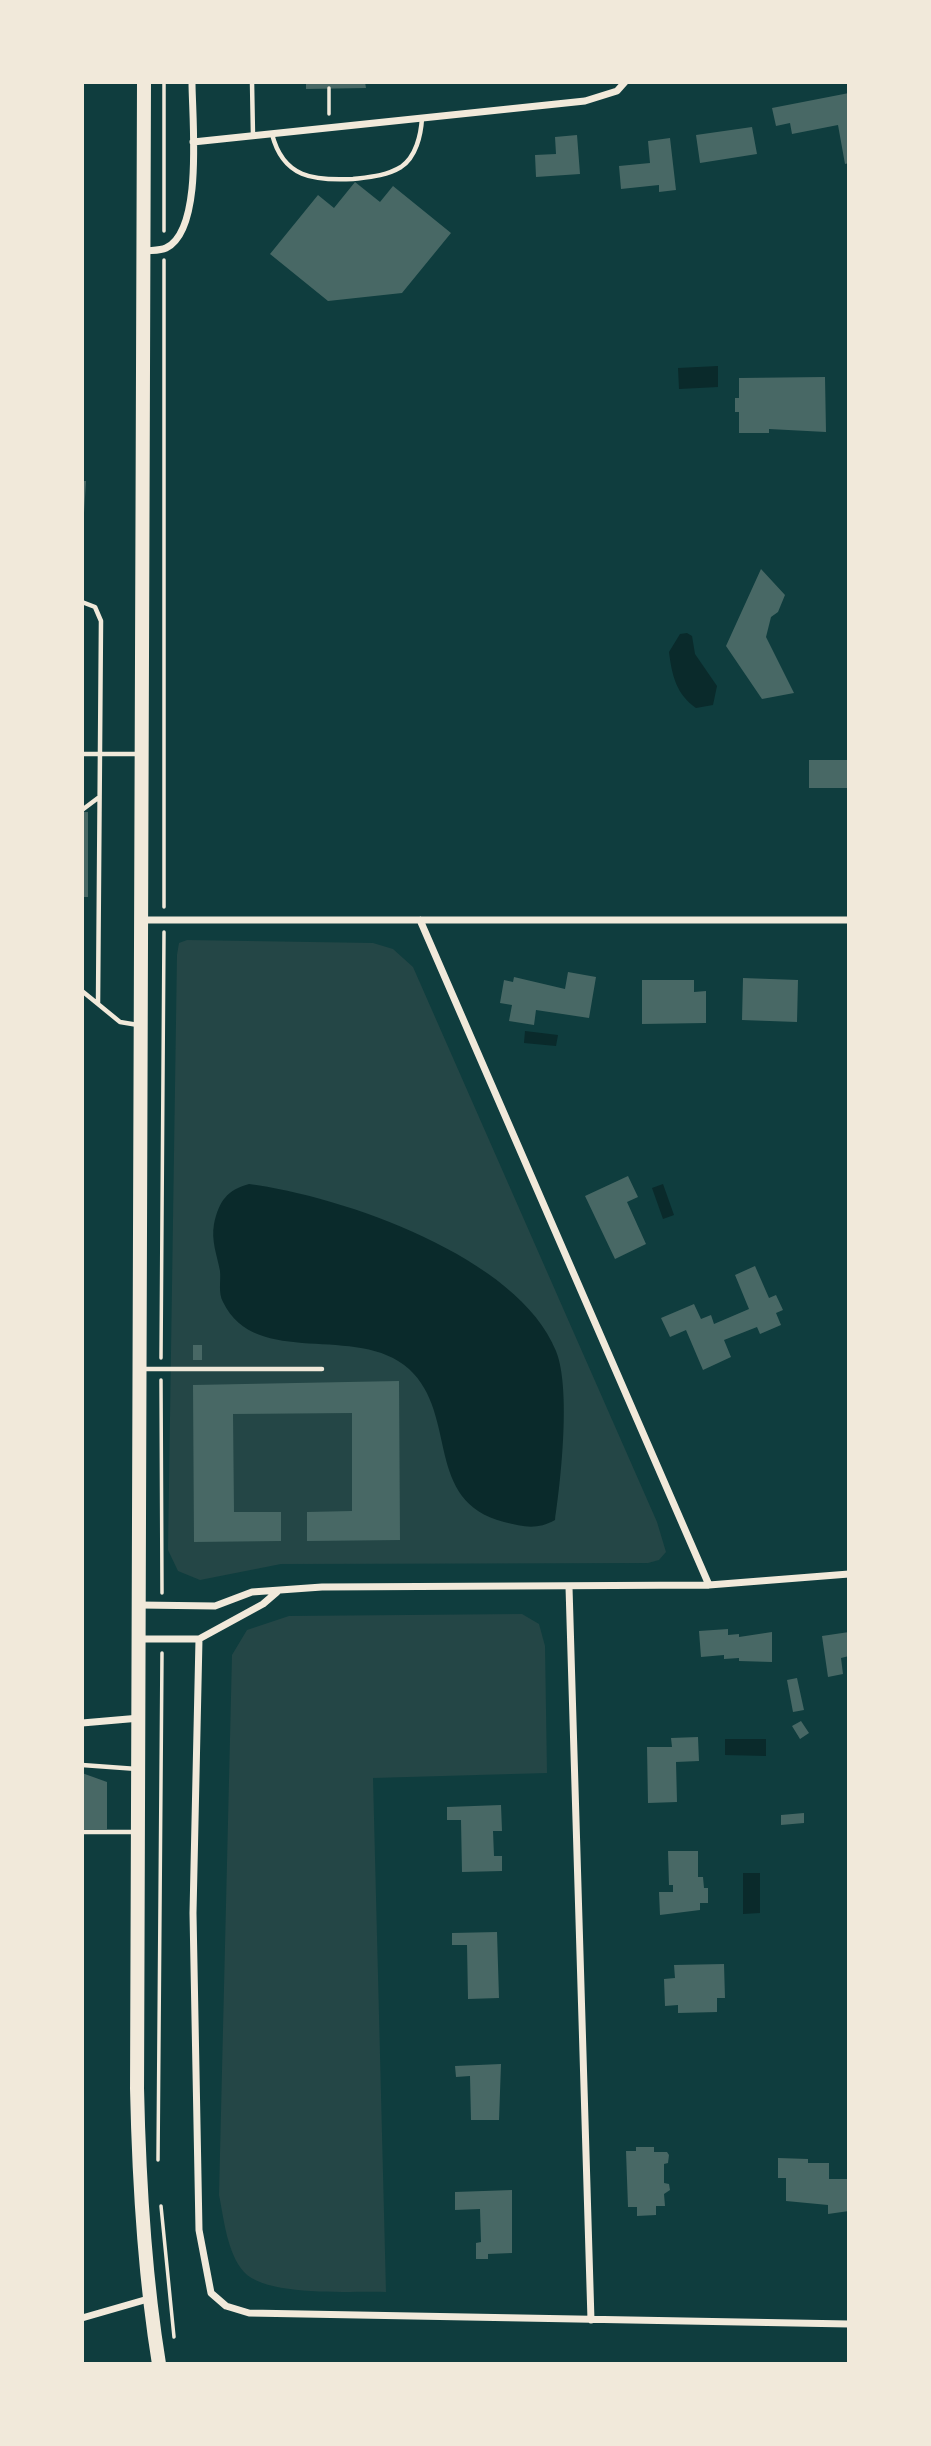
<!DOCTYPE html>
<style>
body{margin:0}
#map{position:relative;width:931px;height:2446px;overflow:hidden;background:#0f3d3e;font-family:"Varela Round",sans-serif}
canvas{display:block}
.frame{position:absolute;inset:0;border:84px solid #f1e9da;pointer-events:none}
</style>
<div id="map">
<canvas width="931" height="2446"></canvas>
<div class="frame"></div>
</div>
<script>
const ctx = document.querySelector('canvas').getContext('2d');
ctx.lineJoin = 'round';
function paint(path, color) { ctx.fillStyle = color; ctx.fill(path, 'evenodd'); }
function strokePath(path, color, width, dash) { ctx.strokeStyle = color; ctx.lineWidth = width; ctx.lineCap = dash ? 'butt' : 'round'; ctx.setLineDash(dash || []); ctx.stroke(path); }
paint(new Path2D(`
 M187 940 373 943 393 949 413 967 657 1522 666 1552 659 1560 648 1563 281 1564 200 1580 178 1571 168 1550 177 955 179 943Z
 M522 1614 539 1624 545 1646 547 1773 373 1778 386 2292C353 2291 266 2297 244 2272 227 2253 224 2219 219 2195L232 1655 247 1630 289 1616Z`), '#244646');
paint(new Path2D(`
 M718 366V387L679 389 678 368Z
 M687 633 692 636 695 654 717 686 713 705 696 708C676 694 672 675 669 652L680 634Z
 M525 1031 558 1035 556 1046 524 1043Z
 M249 1184C342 1196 519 1257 556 1351 571 1388 561 1480 555 1520 537 1530 524 1527 504 1522 423 1501 459 1415 409 1369 357 1322 256 1370 223 1302 218 1293 221 1281 220 1271 217 1255 211 1241 214 1224 219 1201 227 1190 249 1184Z
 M663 1184 674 1215 663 1219 652 1188Z
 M725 1739H766V1756L725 1755Z
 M743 1873H760V1913L743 1914Z`), '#0a2a2b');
paint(new Path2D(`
 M306 82H365L366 88 306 89Z
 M849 93V163L845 164 838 125 792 134 790 123 776 126 772 108Z
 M752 127 757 154 700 163 696 135Z
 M577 135 580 174 536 177 535 155 556 154 555 137Z
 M670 138 676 190 659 192V185L621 189 619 166 650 163 648 141Z
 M355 182 380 202 393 186 451 233 402 293 328 301 270 254 318 195 334 208Z
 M825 377 826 432 769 429V433H739V412H735V398H739V378Z
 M82 481H86L84 513H82Z
 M761 569 785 595 778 612 771 617 766 637 794 693 762 699 726 646Z
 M809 760H849V788H809Z
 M82 812H88V897H82Z
 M568 972 596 977 589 1018 536 1010 534 1025 509 1021 512 1005 500 1003 504 980 513 982 514 977 565 989Z
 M743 978 798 980 797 1022 742 1020Z
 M642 980H694V992L706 991V1023L642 1024Z
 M628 1176 638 1197 627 1202 646 1244 615 1259 585 1196Z
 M755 1266 769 1298 776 1295 783 1310 776 1313 781 1325 760 1334 757 1327 724 1340 731 1357 703 1370 686 1330 670 1337 661 1318 694 1304 701 1319 711 1315 714 1324 749 1309 735 1275Z
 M193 1345H202V1360H193Z
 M399 1381 400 1540 307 1541V1512L352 1511V1413L233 1414 234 1512H281V1541L194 1542 193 1385Z
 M728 1629V1635L739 1634V1637L772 1632V1662L739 1661V1658L724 1659V1655L701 1657 699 1631Z
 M849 1632V1656L841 1658 843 1674 828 1677 822 1636Z
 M797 1678 804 1710 793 1712 787 1680Z
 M801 1721 809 1733 800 1739 792 1726Z
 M698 1737 699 1761 676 1762 677 1802 648 1803 647 1747H672L671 1738Z
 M82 1773 107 1782V1829H82Z
 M501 1805 502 1831H493L494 1856H502V1871L462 1872 461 1820H447V1807Z
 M804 1813V1823L781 1825V1815Z
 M668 1851H698V1877H703L704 1888H708V1903H700V1910L660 1915 659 1892H673V1885H669Z
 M497 1932 499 1998 468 1999 467 1945H452V1933Z
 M724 1964 725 1998H717V2012L678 2013V2005L665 2006 664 1979 675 1978 674 1965Z
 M501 2064 499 2120H471L470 2076 456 2077 455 2066Z
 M636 2147H654V2152H667L669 2155 668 2163 664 2164V2183L669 2184 670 2190 664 2194 665 2206H656V2215L637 2216V2207H628L626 2151H636Z
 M778 2158 808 2159V2163H829V2179H849V2211L828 2214V2205L786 2201V2178H778Z
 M512 2190V2253L488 2254V2259H476V2243L481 2242 480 2209 455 2210V2192Z`), '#486865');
strokePath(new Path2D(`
 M164 82V231
 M329 114V88
 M164 907V260
 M161 1358 164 932
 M161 1380 162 1593
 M158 2160 162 1653
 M161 2206 174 2337`), '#f1e9da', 3.5);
strokePath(new Path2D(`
 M252 82 253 136
 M272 134C283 178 314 181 353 179 370 177 386 176 401 167 416 157 421 135 422 118
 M82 602 95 607 101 621 98 1004 120 1022 138 1025
 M82 754H139
 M82 810 98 798
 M82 991 98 1004
 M141 1369H322
 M82 1765 137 1769
 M82 1832H134`), '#f1e9da', 4.5);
strokePath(new Path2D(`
 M193 142 585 101 617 91 625 82
 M144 251C151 250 160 251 166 248 204 230 192 119 192 82
 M143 920H849
 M420 920 709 1585
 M569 1587 591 2320
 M140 1605 215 1606 252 1592 322 1587 709 1585 849 1574
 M140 1639H199L263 1604 277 1592
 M199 1639 193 1913 199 2230 211 2293 226 2306 249 2313 849 2324
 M82 1723 140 1718
 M82 2318 148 2299`), '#f1e9da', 7);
strokePath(new Path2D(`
 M144 82 137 2088C139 2181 144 2272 159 2364`), '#f1e9da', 14);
</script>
